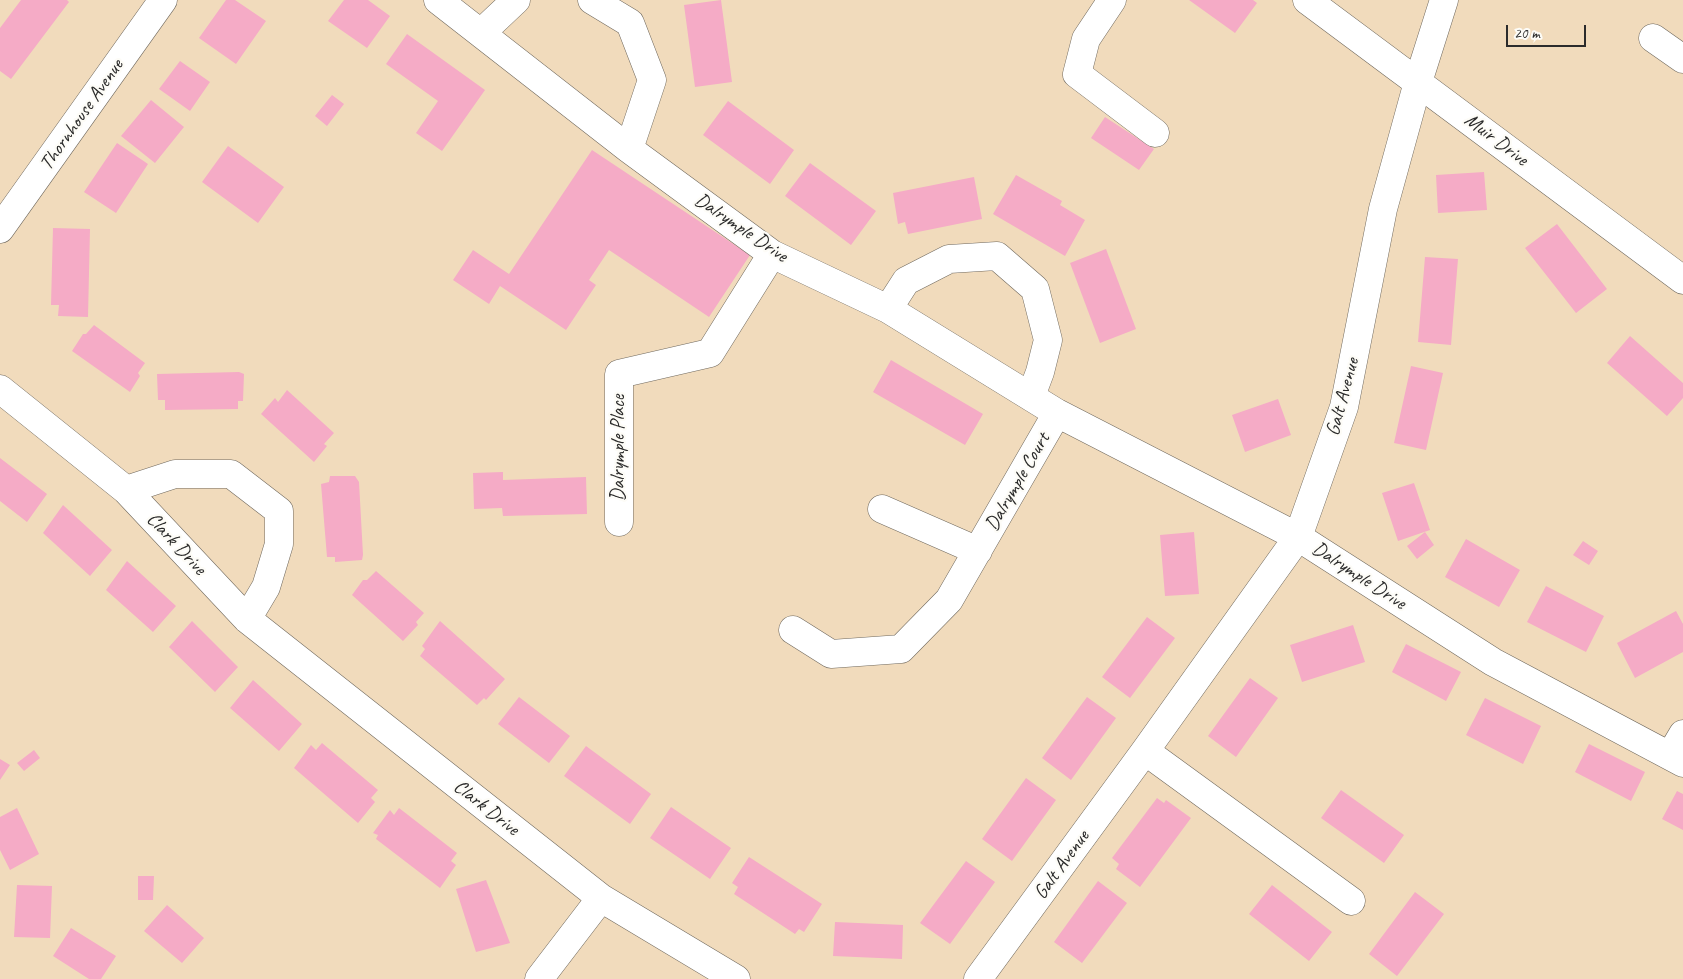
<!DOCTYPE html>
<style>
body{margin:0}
#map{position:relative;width:1683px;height:979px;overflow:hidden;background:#f1dbbc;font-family:Caveat,sans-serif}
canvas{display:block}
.scale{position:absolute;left:1506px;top:25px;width:80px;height:22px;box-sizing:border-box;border:2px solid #2b2b2b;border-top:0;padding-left:6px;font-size:15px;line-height:18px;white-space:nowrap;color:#2b2b2b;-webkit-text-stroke:4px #fdfcf7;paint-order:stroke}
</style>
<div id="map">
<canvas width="1683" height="979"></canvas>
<div class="scale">20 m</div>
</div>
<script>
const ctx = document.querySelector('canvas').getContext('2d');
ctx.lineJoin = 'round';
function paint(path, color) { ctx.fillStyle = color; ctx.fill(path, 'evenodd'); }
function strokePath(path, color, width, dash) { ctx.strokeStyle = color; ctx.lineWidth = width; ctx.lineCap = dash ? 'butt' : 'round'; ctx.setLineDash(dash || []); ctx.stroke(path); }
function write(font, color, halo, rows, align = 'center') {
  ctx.font = font + ' Caveat,sans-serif'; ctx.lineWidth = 4.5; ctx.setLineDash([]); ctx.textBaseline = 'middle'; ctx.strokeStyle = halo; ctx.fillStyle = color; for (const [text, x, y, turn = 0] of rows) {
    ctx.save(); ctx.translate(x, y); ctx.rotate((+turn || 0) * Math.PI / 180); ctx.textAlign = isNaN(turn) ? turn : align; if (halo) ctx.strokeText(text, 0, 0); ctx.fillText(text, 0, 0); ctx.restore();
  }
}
paint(new Path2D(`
 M21 0H67L69 2 11 79 0 71V28Z
 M226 0H235L266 21 236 64 199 38Z
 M344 0H368L390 16 367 48 328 21Z
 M721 0 732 82 695 87 684 5Z
 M1189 0H1253L1257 3 1235 33Z
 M407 34 485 90 442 151 416 133 438 101 386 64Z
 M180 61 210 82 190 111 159 89Z
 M332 95 344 104 327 126 315 116Z
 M151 100 184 127 155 163 121 136Z
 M728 101 794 150 770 184 703 135Z
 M1105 117 1154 149 1139 170 1091 138Z
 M117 143 148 164 116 213 84 192Z
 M228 146 284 187 258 223 202 182Z
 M592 150 750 255 709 317 609 250 589 280 596 285 566 330 500 286 489 304 453 280 473 250 509 274Z
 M810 163 876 211 851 245 785 196Z
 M1484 172 1487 210 1438 213 1436 175Z
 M1016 175 1062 201 1060 205 1085 220 1065 256 993 214Z
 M974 177 982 219 908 234 905 222 898 224 893 193Z
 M1557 224 1607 289 1576 313 1525 248Z
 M53 228 90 229 88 317 58 316 59 305H51Z
 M1106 249 1136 329 1100 343 1070 263Z
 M1425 257 1458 259 1451 345 1418 342Z
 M94 325 145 363 138 373 140 376 130 392 72 351 83 334H86Z
 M1630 336 1683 383V398L1667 416 1607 363Z
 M891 360 983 414 965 445 873 392Z
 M1411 366 1443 373 1426 450 1394 443Z
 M239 372 244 374 243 401H238V409L165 410V400H158L157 374Z
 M287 390 334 433 324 444 327 446 314 462 261 414 275 398 278 402Z
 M1278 399 1291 435 1245 452 1232 415Z
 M0 458 47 494 27 522 0 501Z
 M503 472V480L586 477 587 514 503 516 502 508 474 509 473 473Z
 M330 476H355L359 482 363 555 362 560 335 562V557H327L321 484 329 482Z
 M1414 483 1430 530 1398 541 1382 493Z
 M63 505 112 550 90 576 43 533Z
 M1194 532 1199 594 1165 596 1160 535Z
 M1425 532 1434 545 1417 559 1407 546Z
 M1466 539 1520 570 1499 607 1445 577Z
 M1583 541 1598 551 1589 565 1573 555Z
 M127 561 176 606 153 632 106 590Z
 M376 571 424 613 416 622 418 625 403 641 352 595 363 580H367Z
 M1546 586 1604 616 1586 652 1527 622Z
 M1676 611 1683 624V652L1635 678 1617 643Z
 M1147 617 1175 638 1130 698 1102 677Z
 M192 621 238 667 215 692 169 647Z
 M440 621 505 679 486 700 484 698 477 705 420 656 425 649 422 646Z
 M1353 625 1365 662 1302 682 1290 645Z
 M1406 644 1461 672 1446 701 1392 672Z
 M1250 678 1278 698 1236 757 1208 736Z
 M253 680 302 724 279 751 230 708Z
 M519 697 570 736 549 763 498 724Z
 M1087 697 1116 718 1071 780 1042 758Z
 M1485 698 1541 726 1523 764 1466 735Z
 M322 743 378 790 371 798 375 802 358 823 294 768 311 745 316 750Z
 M1589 744 1645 772 1631 801 1575 772Z
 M586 746 651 794 630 824 564 776Z
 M34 750 40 758 24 771 17 763Z
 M0 759 10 765 0 780Z
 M1026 778 1056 800 1012 861 982 839Z
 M1341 790 1404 835 1384 863 1321 818Z
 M1677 791 1683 794V830L1662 819Z
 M1157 798 1164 803 1166 800 1191 818 1140 887 1116 869 1119 864 1112 858Z
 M671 807 731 848 710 879 650 838Z
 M17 808 39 854 10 870 0 850V817Z
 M399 808 457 853 451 861 456 865 440 888 376 839 378 835 373 833 390 810 394 815Z
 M749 857 822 904 804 932 799 929 795 934 734 894 738 887 732 883Z
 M966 861 995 882 950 944 920 923Z
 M138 876H154L153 900H138Z
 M486 880 510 943 476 952 456 889Z
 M1098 881 1127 903 1082 963 1054 942Z
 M17 885 52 886 50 938 14 937Z
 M1272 885 1332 932 1309 961 1249 914Z
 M1415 892 1444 914 1397 976 1369 954Z
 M167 905 204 938 182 963 144 931Z
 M835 922 903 925 902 959 833 956Z
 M71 928 116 956 101 979H89L53 956Z`), '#f5abc6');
const minor = new Path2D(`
 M438 0 629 149 772 254 888 309 1057 413 1298 537 1493 662 1683 763
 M592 0 630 23 652 80 629 149
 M1112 0 1086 39 1077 74 1155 133
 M1307 0 1683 280
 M481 33 516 0
 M1653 38 1683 59
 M0 229 163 0
 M888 309 906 281 949 259 997 256 1035 289 1048 340 1040 372 1031 396
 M0 389 126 490 247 619 601 898 736 979
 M126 490 175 474H231L279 511V544L266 587 247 619
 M882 509 978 551
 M619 522V374L710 353 772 254
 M793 630 831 654 901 649 949 600 1057 413
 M1145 751 1351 901
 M1670 756 1683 734
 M539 979 601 898
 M978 979 1145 751 1298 537 1344 407 1383 209 1418 82 1444 0`);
strokePath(minor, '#70695e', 29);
strokePath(minor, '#fff', 28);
write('20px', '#2b2b2b', '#fdfcf7', [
 ["Thornhouse Avenue",82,115,-55],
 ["Muir Drive",1496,140,37],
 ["Dalrymple Drive",741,228,34],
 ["Galt Avenue",1343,397,-75],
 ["Dalrymple Place",619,448,-90],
 ["Dalrymple Court",1018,482,-60],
 ["Clark Drive",176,544,47],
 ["Dalrymple Drive",1359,576,33],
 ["Clark Drive",486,808,38],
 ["Galt Avenue",1062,865,-54]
]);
</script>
